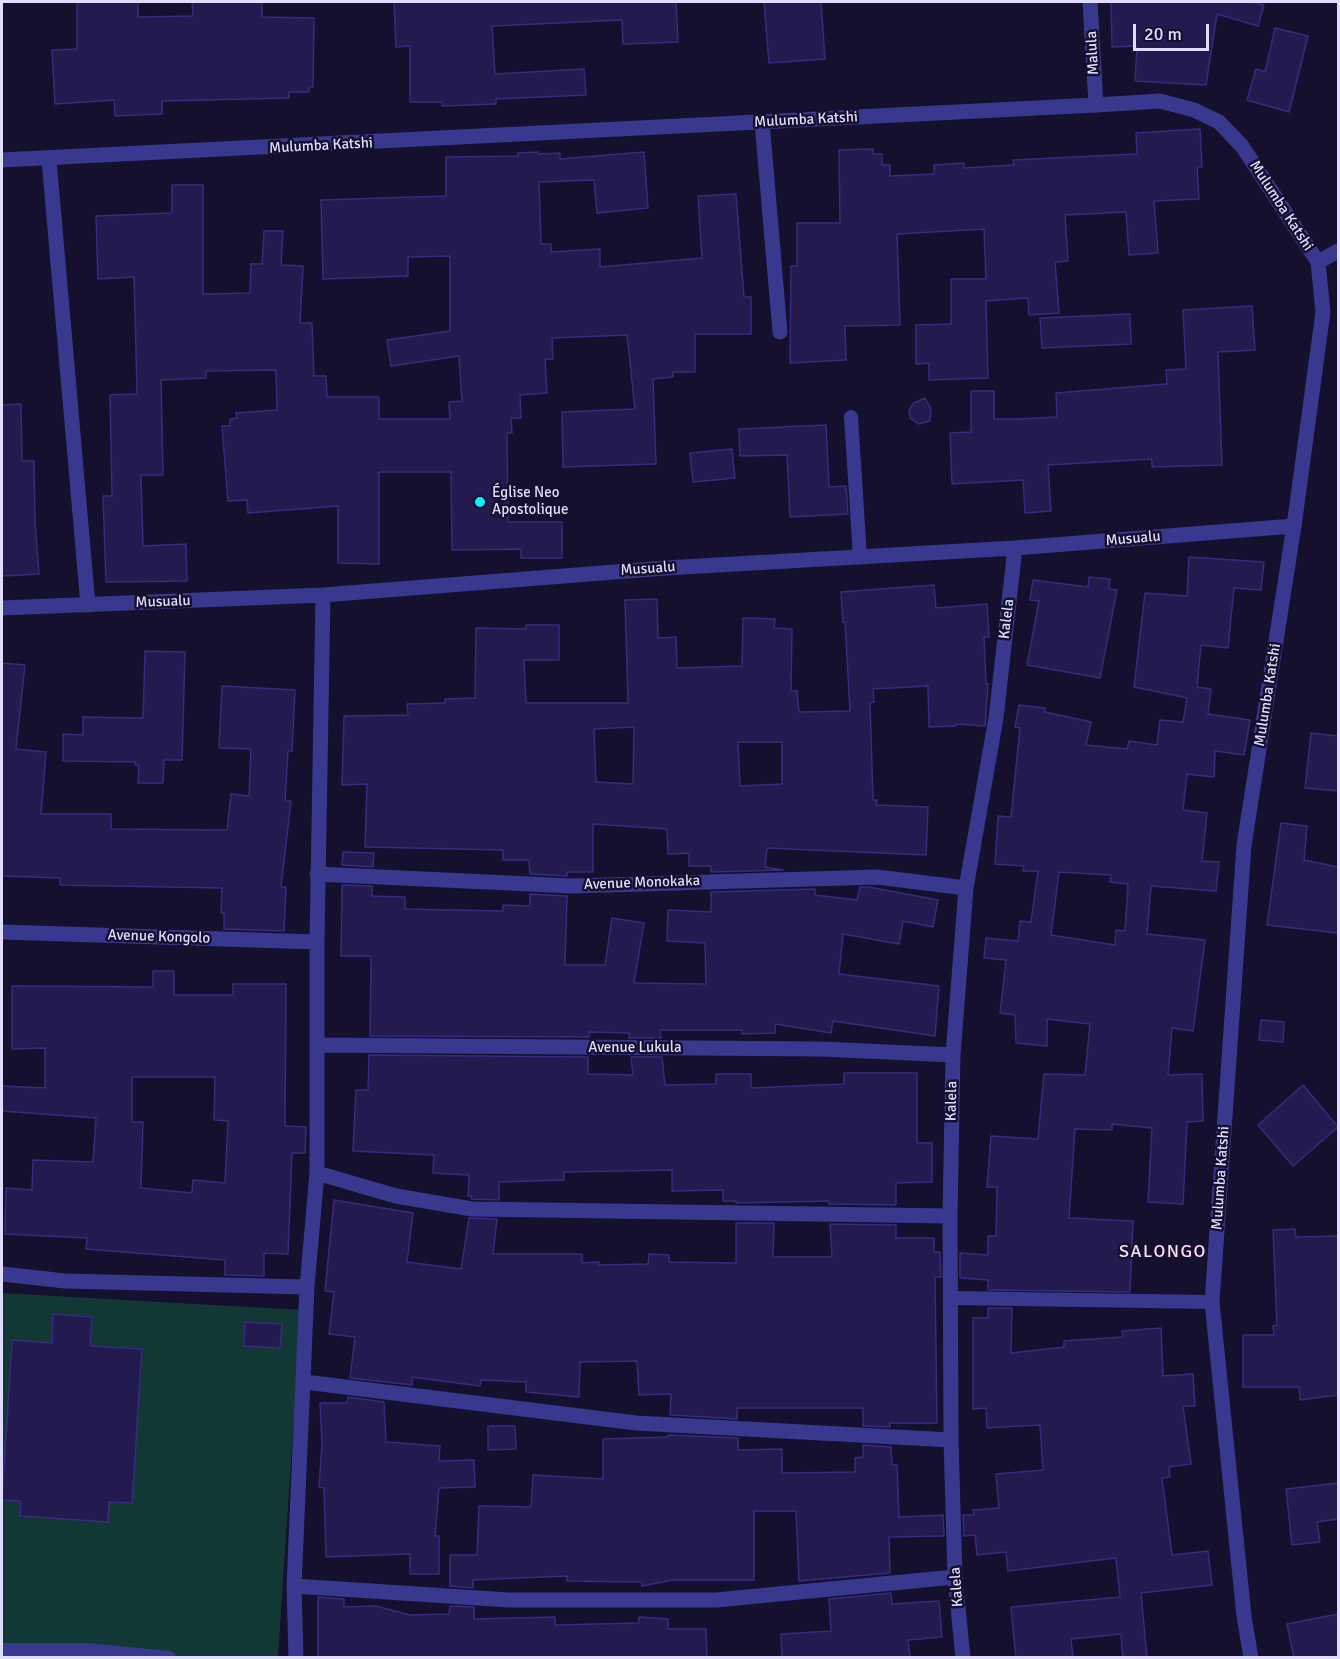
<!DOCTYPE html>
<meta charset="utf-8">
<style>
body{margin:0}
#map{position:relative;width:1340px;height:1659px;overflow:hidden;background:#14102d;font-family:Signika,sans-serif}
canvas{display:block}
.frame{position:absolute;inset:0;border:3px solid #dfdcff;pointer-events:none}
.scale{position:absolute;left:1133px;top:24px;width:76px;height:27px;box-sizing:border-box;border:3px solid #dfdcff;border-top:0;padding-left:8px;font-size:18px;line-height:21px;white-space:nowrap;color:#dfdcff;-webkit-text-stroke:4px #14102d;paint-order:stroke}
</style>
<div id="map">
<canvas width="1340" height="1659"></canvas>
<div class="frame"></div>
<div class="scale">20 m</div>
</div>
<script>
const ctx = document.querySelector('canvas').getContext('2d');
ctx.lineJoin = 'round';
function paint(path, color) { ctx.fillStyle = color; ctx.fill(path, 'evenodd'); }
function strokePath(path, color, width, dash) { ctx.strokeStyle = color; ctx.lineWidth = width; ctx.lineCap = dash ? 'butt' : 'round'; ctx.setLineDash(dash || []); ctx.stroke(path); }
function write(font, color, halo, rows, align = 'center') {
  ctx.font = font + ' Signika,sans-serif'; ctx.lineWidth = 5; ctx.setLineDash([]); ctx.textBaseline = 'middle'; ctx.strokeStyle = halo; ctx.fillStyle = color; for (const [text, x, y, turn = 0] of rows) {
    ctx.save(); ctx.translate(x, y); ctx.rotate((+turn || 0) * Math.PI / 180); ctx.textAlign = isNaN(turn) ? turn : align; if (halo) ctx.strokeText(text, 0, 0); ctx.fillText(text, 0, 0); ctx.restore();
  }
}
paint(new Path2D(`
 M2 1293 301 1310 278 1657H2Z`), '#123835');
const building = new Path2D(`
 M77 2H138V17L193 16 192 2H262V17L314 18 313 87H309V92H289V98L162 101V114L115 116 114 100 55 104 52 50 77 49Z
 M394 2H676L678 42 623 44 622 20 492 26 495 74 584 69 586 95 496 99V104L442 106V102H410V46L396 47Z
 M764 2H821L825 59 769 63Z
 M1111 2H1252L1264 5 1258 26 1217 14 1206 85 1135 81 1137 46 1112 47Z
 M1275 28 1308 36 1289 112 1247 100 1256 69 1265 72Z
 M1200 129 1202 167H1197L1199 199 1154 201 1158 253 1129 255 1126 212 1065 215 1068 261 1055 262 1059 313 1029 315 1028 298 986 301 988 378 929 380V363L916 364V325L951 324V279H986L984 229 897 234 900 325 845 326 846 360 790 363 791 266H797V223H840L839 150 873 149V154H882V165H890V176L934 174V165L964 163V168L1014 165 1013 160 1137 154 1136 133Z
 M538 152 539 154 560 153V159L644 152 648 208 597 213 594 180 539 182 541 244H551V252L600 249V267L702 258 698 196 736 194 744 297H751V334H695V372H673V377L653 379 656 464 563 467 562 412 635 409 627 335 552 338 553 359H545L547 393 520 395 521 418H511L512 433H507L508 522H562V558H521V549L452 550 451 472H379V564L338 563V506L248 513 247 500 228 501 222 426H230V419L237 418 236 413 277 410 276 370 206 371V378L161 380 163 475H141L143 546 186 544 187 581 106 582 103 496H112L110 395 136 394 137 387 134 277 98 279 96 216 172 213V185H203V294L250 293 251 264H262L264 231H283L281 265 303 266 300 323H312L314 376H326L327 397H379V419H450L449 402 462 401 459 356 391 366 387 340 450 331V256L408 257V276L323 279 321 200 446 196V157L518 156V153Z
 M1252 306 1255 350 1218 352 1222 465 1152 467V459L1048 465 1051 511 1025 513 1023 480 952 484 950 433 971 432V391H994V419H1019L1057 417 1056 393 1167 384 1166 370 1186 369 1183 310Z
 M1130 314 1131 344 1042 348 1040 318Z
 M925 398 931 409 930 421 919 424 910 418 909 410 914 403Z
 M21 404 22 461H34L35 522 39 574 2 576V405Z
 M826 425 829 487 846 486 848 514 790 517 787 455 740 456 739 429Z
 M732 449 735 478 693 482 690 453Z
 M1189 557 1264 562 1261 590 1234 588 1228 648 1201 645 1197 687 1211 689 1208 714 1250 720 1244 755 1215 751 1214 777 1187 774 1183 810 1207 813 1202 861 1219 862 1216 891 1151 886 1147 934 1205 940 1193 1031 1172 1028 1168 1075 1202 1074 1203 1121 1187 1122 1183 1204 1148 1202 1152 1128 1112 1124V1130L1075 1129 1069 1218 1133 1221 1130 1292 988 1290V1280L960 1278V1253L988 1255V1236H996L997 1187H987L991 1136 1038 1139 1044 1074 1085 1075 1090 1024 1047 1019V1046L1016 1043 1015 1015 1000 1013 1006 960 984 958 986 938 1018 941 1020 921 1031 922 1038 871H1023L1024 866 995 864 998 816 1011 817 1020 728 1015 727 1019 705 1045 708V712L1091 722 1086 745 1127 749 1129 741 1157 745 1160 720 1183 722 1187 698 1134 687 1145 593 1187 596ZM1059 872 1111 875 1110 882 1128 884 1125 931 1116 930 1115 945 1051 935Z
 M1089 577 1110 579 1109 589 1117 590 1100 678 1027 665 1039 601 1030 600 1033 580 1088 587Z
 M934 585 936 608 987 604 989 637H984L986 684H988L985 726 956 724V726L929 727 928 686 873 689 874 702 870 703 873 800H877L876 805 928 807 926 855 767 848 765 867 783 870 711 872V866H689V853L668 854 667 829 593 824V872H567V876L530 874 529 860H503V850L365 847 367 784 342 785 344 716 408 715 407 704 445 703V699L475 698 476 628 526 629V625H559V660H524L526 703H628L625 600 657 599 658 638 676 637 677 668 742 666 743 618 775 619 774 628 792 629 791 691H797L799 712 850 711 845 622H843L841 592ZM634 727 633 784 596 782 594 729ZM738 742H782V784L740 786Z
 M145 651 185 652 182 760H164L163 783H138L139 765H135V762L63 761V734L83 735V717L143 718Z
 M2 663 25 665 16 749 46 752 41 814H111V829L227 830 231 794 249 796 251 749 219 748 222 686 295 690 292 751H288L285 801H291L281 887H286L284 931 224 929V913H221L222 888 60 885V878L2 876Z
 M1311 733 1338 736V791L1305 788Z
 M1281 823 1307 826 1304 860 1338 867V933L1267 925Z
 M343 852 374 853 373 867 342 865Z
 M342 885 372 886V896L405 897V909L503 911V905L530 906V894L567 896 565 965H605L612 918 644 923 634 983 706 984 705 943 667 941 668 910 711 912V892L815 889V895L857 900 860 887H869L938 900 933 927 903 921 899 944 843 934 839 974 939 986 935 1036 833 1021 831 1033 775 1024V1033L742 1034V1030H660L661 1038H629V1033L589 1032V1037L370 1036 371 960 370 956H341Z
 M153 971H174V995H233V984H286L285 1126 306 1127 305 1153H292L288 1254 264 1253V1276L225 1275V1260L86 1249 87 1238 5 1234 6 1188 32 1190 33 1160 93 1162 96 1118 2 1111V1086L45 1088V1048L12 1049V986L153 987ZM132 1077H215L214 1120 228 1121 225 1183 193 1180 192 1193 141 1188 143 1122H132Z
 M1261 1020 1284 1022 1283 1042 1259 1040Z
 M369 1055 588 1057V1074L633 1075 631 1057H662L665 1085 716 1084V1074H751V1088L844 1084V1073H917V1143H932V1182L896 1183V1205L829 1204V1201L736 1203V1201H723V1190L672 1191V1170L564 1172V1180L499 1182V1200L471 1199 472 1196H468L469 1175 433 1173 434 1155 353 1151 356 1090H368Z
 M1303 1085 1338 1127 1293 1166 1258 1125Z
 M334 1200 413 1213 407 1262 461 1269 469 1218 497 1219 493 1254H582V1263L599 1262V1265L648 1264 649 1254 669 1255V1262L736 1263V1223H774L773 1257H832L830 1224 896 1225V1238H934V1252H940L941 1277H935L937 1423H890V1427L863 1426V1408H737V1419L670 1415 671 1394 639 1395 637 1361 580 1362 579 1397 526 1392V1382L481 1380 480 1386 412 1377V1385L350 1378 355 1337 329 1334 334 1292 325 1291Z
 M1295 1229 1296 1237 1338 1236V1395L1300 1400 1299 1387H1243V1335H1274L1273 1326 1277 1325 1273 1230Z
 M988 1308H1012L1011 1353 1064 1347V1341L1123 1337 1122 1331 1161 1328 1163 1376 1193 1374 1195 1406H1183L1191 1464 1169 1467 1170 1477 1162 1478 1172 1555 1208 1551 1212 1585 1141 1593 1147 1658H1123L1121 1634 1071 1639 1073 1658H1016L1011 1607 1120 1597 1116 1558 1008 1571 1006 1552 977 1555 975 1535 964 1536 963 1515H974L973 1510 999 1508 996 1474 1043 1470 1040 1425 987 1428 986 1408 973 1409V1318H988Z
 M53 1314 92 1317 90 1346 142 1349 132 1503 109 1502 108 1522 20 1516 21 1501 2 1500 12 1340 52 1343Z
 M245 1322 282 1324 280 1348 244 1346Z
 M348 1397 384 1402 386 1442 440 1446 439 1461 474 1460 475 1487 439 1488 435 1536H439V1574H410V1554L326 1557 324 1488 319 1487 322 1444 320 1403H347Z
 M488 1426H515L516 1449 488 1450Z
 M668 1435 738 1438V1450L782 1449V1473L855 1472V1458L863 1457V1445L891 1447 892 1465H897L899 1517 943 1515 944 1536 889 1537 890 1573 799 1581 796 1511H754V1580H673L642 1586V1582L567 1581V1576L473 1580V1588L450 1586V1555H477L479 1506 531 1507 533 1475 603 1479V1439L668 1437Z
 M1338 1483V1519L1317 1522 1320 1542 1292 1545 1286 1489Z
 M891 1593 892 1604 939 1601 942 1637 908 1640 910 1658H782L781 1634 831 1631 829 1599Z
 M318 1597 344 1599V1607L376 1606 410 1615 449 1614 450 1606 474 1607V1619L555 1617V1625L639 1623V1617L668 1619V1629H706L707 1658H318Z
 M1338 1614V1658H1294L1287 1624Z`);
paint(building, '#231a50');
strokePath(building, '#382b7d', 1.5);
strokePath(new Path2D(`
 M851 417 860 557
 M950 1298 1212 1302
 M2 1650H86L169 1658`), '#38388f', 14);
strokePath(new Path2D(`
 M1096 105 1160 101 1194 110 1219 122 1242 146 1318 262 1323 312 1294 526 1244 845 1212 1302 1244 1616 1251 1658
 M762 122 780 332
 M49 160 88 605
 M1318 262 1338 251
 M2 608 323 595 665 568 1015 548 1294 526
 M317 874 572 886 877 877 966 888
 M2 932 317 942
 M317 1045 821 1049 953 1055
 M317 1173 396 1196 472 1209 950 1216
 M2 1274 65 1281 307 1287
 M305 1382 636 1423 951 1440
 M294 1586 509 1600H716L955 1577
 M296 1658 294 1586 307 1287 317 1173V942L323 595
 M963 1658 955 1577 951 1440 950 1216 953 1055 966 888 996 718 1015 548`), '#38388f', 15);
strokePath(new Path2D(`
 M2 160 1096 105 1090 2`), '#38388f', 15);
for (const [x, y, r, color] of [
 [480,502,6,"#08f0ff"]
]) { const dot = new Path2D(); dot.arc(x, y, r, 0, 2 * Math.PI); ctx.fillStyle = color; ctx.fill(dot); strokePath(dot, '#14102d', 2); }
write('15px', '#dfdcff', '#14102d', [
 ["Malula",1093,53,-93],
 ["Mulumba Katshi",806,120,-3],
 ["Mulumba Katshi",321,146,-3],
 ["Mulumba Katshi",1281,206,57],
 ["Musualu",1133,539,-5],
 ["Musualu",648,569,-4],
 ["Musualu",163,602,-2],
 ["Kalela",1007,619,-83],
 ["Mulumba Katshi",1268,695,-81],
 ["Avenue Monokaka",642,883,-2],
 ["Avenue Kongolo",159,937,2],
 ["Avenue Lukula",635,1048],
 ["Kalela",952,1101,-89],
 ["Mulumba Katshi",1221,1178,-86],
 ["Kalela",957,1587,-94]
]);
write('15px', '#dfdcff', '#14102d', [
 ["Église Neo",492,493],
 ["Apostolique",492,510]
], 'left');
ctx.letterSpacing = '1.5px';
write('18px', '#ffdef4', '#14102d', [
 ["SALONGO",1163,1252]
]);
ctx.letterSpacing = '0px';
</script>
